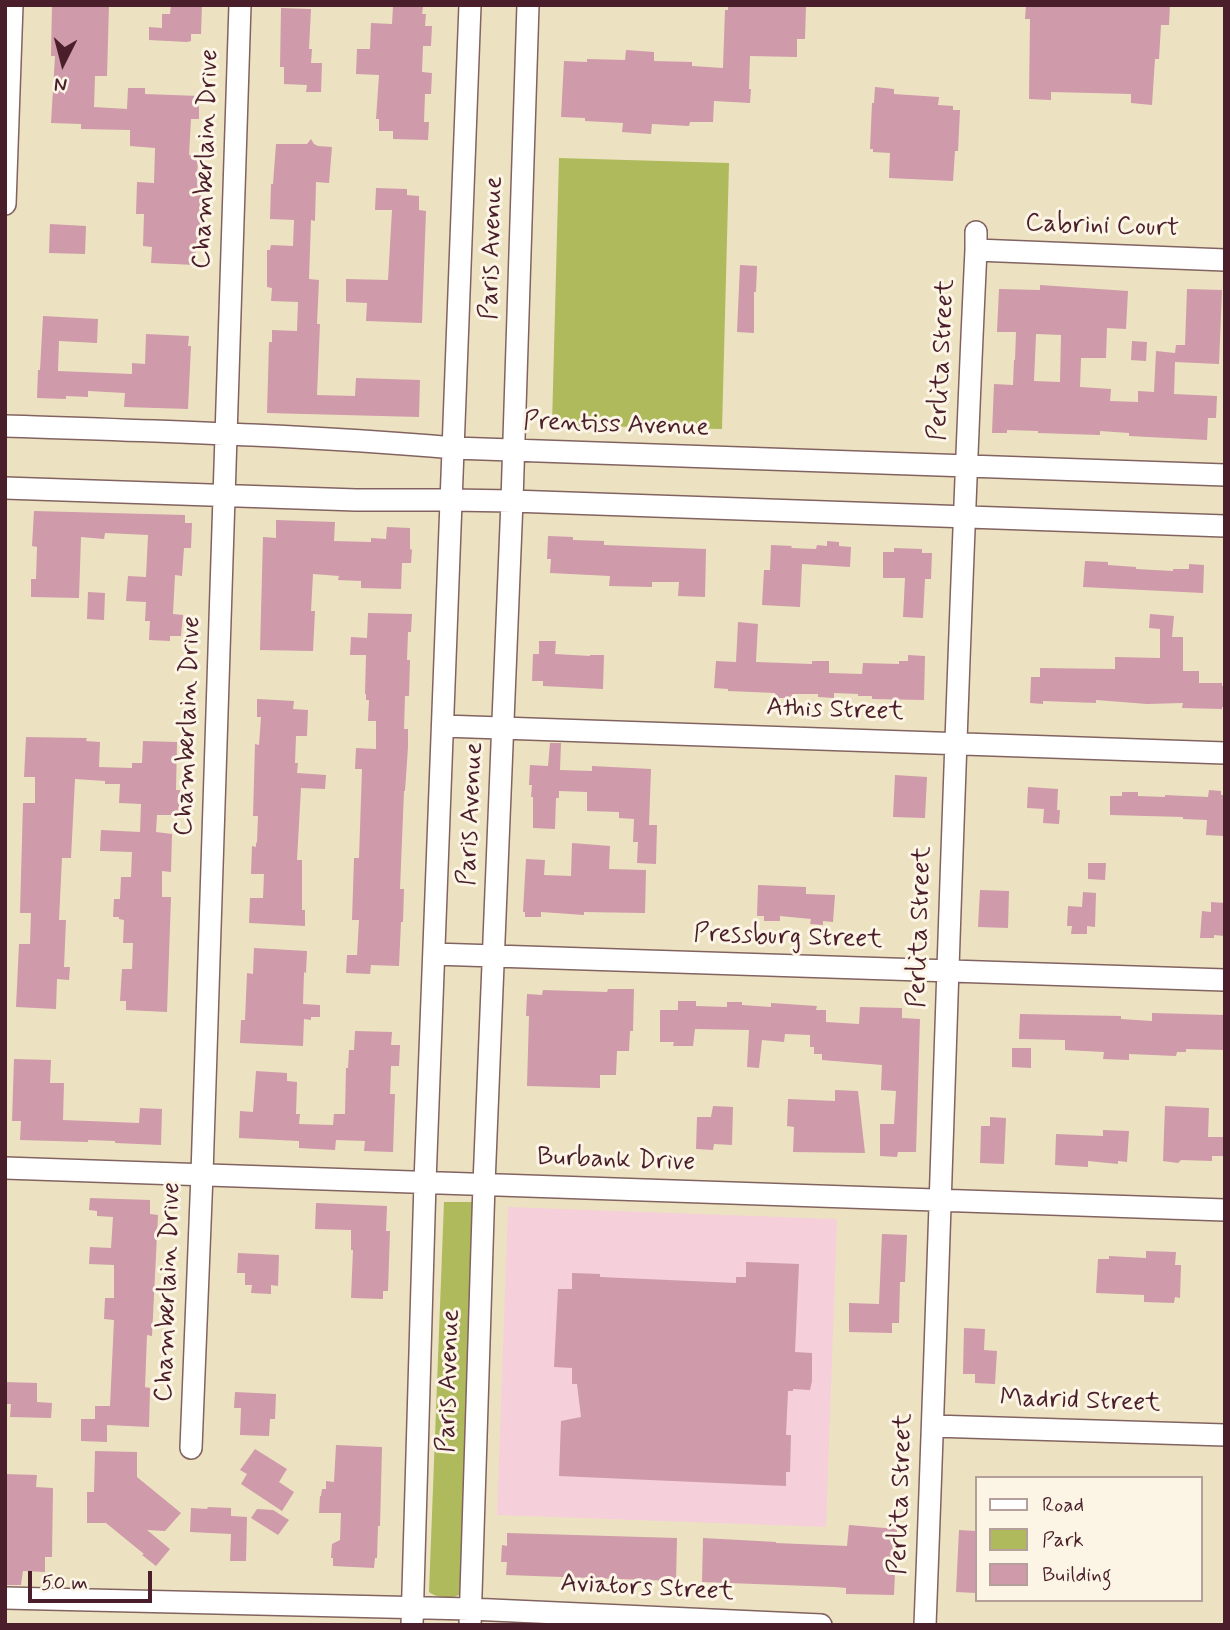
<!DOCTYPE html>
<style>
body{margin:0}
#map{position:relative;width:1230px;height:1630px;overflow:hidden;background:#ece2c1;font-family:Mynerve,sans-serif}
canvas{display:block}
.frame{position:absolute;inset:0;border:7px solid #4a1f2b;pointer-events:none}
.legend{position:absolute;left:975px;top:1476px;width:228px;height:126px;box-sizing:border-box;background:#fcf5e5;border:2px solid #b59f9b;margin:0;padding:9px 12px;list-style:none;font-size:21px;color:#4a1f2b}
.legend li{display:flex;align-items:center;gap:14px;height:35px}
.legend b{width:35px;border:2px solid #b59f9b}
.north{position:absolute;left:28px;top:28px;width:70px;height:70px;-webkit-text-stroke:5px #fcf5e5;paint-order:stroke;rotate:186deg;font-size:19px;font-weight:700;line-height:28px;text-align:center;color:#4a1f2b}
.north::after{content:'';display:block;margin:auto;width:24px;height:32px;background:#4a1f2b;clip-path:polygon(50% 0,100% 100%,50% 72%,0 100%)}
.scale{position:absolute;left:28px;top:1571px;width:124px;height:32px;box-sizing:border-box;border:4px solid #4a1f2b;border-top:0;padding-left:9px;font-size:21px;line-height:24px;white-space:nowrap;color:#4a1f2b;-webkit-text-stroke:5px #fcf5e5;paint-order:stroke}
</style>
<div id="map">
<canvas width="1230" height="1630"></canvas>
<div class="frame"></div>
<ul class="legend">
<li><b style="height:9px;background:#fff"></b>Road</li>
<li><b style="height:19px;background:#afba5c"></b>Park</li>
<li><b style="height:19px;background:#cf9aaa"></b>Building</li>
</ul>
<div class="north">N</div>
<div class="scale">50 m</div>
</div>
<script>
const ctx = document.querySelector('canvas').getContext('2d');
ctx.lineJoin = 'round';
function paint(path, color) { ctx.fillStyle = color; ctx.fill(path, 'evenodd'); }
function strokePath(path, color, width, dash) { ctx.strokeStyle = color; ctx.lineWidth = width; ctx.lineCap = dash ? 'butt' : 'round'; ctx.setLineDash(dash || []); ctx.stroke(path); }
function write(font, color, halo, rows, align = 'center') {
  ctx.font = font + ' Mynerve,sans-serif'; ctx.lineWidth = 6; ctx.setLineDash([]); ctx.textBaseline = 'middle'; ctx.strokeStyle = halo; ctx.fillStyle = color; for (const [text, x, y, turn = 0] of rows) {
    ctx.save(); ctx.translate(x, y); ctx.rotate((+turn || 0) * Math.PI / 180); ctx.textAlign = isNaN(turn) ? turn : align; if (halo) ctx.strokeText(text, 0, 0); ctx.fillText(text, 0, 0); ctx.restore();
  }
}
paint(new Path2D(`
 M508 1207 837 1219 826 1527 497 1515Z`), '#f5cfda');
paint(new Path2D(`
 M559 158 729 163 722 429 552 425Z
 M444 1202H475L462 1593C453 1600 437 1598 429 1592Z`), '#afba5c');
paint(new Path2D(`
 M52 5H109L107 76H95L94 107 127 109 128 88H145V94L199 96V119H191L189 155H198L197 182H201L200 243H196L195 265 151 263 152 247 143 246 144 214H136L137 182 154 183 155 148 130 146V130L81 129V124L51 123 55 56H51Z
 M171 5H202L201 34H191V41L187 42 149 40V27L162 28V14H170Z
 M728 5H806L805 39H797V57L750 56 749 89H751L750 103 714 101 713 122H690L689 126 652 124 651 134 622 132 623 123 585 121V118L561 117 564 61 587 62V59L625 60 626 50 654 52V61L692 62V66L723 68 725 10H728Z
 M1026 5H1170L1169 25H1161L1159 59H1155L1152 105 1131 103V94L1051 92V100L1029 99 1030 19H1025Z
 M393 6 423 7 422 14H426L425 26H432L431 46H423L422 72 432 73 431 94H425L424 122H429L428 140 393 139V131H379V119H376L379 75 356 74 357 49H370L371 23 392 24Z
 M281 8 311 9 309 49H312L311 63H322L321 92H306L307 85 284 84V67H280Z
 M875 87 894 89V94L939 97 938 105 953 106V110H960L958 151H955L953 181 889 178 890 153 873 152V149H870L872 103H874Z
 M311 139 314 144 318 146 332 147 329 183 316 182 315 221 311 220 309 279 319 280 317 324H320L317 395 355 396 356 378 420 380 419 417 267 413 269 342H272V330L297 331 298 302 271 301 272 288 267 287V250H270L271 245 293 246 294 220 270 219 271 184H273L276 144H307Z
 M376 188 407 189V195L419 196V210L426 211 422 323 366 321 367 303 346 302V279L388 280 392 210H375Z
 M50 224 86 226 85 254 49 253Z
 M740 265 757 266 756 292H754V333L737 332Z
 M1040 285 1128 291 1126 329 1107 328 1106 358H1081L1080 387 1111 389 1110 401 1138 402V391L1154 392 1156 351 1175 353 1176 345H1185L1187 289 1222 290 1219 364 1175 362 1174 394 1217 396 1216 418H1208L1207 440 1129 436V433L1100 431V435L1038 433V431L1007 430V433H992L994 384 1013 385 1014 360H1015L1016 332H997L999 289 1040 290ZM1036 334 1061 335 1060 382 1034 381Z
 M43 316 98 319 97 343 59 341 58 371 132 374V363L145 364 146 334 189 336 188 346H191L188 409 124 407 125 393 88 391V397L66 396V399L37 398 38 370H40Z
 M1132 341 1147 342 1146 361 1131 360Z
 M34 511 185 515V523H192L191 548H184L182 576 175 575 173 614 183 615 181 636H170V641L149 640 150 621H145L146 602 126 601 128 576 146 577 148 535 105 533 104 539 81 537 79 598 31 597V579H36L37 547 32 546Z
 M276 520 335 522 334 541 371 542V538L386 539 387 527 410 528V549L412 550 411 563H402L401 589 361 588V581L338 580 339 576 313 574 311 611H315L313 651 260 650 263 537 276 538Z
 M548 536 573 537V540L604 541V545L706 549 705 597 678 596 679 582H652V587L609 586 610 576 550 573 551 559H547Z
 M827 541 839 542V546L851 547 850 567 802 564 800 607 762 605 764 570H770L771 545 792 546 791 548 816 549 817 545 827 546Z
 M894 548 922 549V553H932L931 579H925L923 618 903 617 905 578H883V552H894Z
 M1085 561 1108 562V565L1136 567V569L1173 571V569H1189V564L1204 565 1203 593 1083 587Z
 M88 592 105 593 104 620 87 619Z
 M368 613 412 614 411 632H408L407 660H410L409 696H405L404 729H408V747L405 791H404L400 889H404L403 922H401L399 966 371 965 370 974 346 973 347 955H357L359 920H352L354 858H359L362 769H355L356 748 376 749V721H368L369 700H366V694H365L366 655H350L351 637 367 638Z
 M1150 614 1174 616 1172 637H1183V671H1199V683H1222V686H1225V707H1222V709L1182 708 1183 703 1147 704 1096 700V703L1043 701V704L1030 703 1031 677H1040V668L1115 669V657L1160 658V629L1149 628Z
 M738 622 758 624 756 662 812 664V661H829V673L862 674 863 663 899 664V661H908V655L925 656 924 700 872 699V696H858V694L834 693V698L818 697V694H792V698H775V693L728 691V689L714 688 716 661 736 662Z
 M539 641H556L555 654 590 656V655H604L603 689 543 686V681H532L533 654H539Z
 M257 699 294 701 293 709 308 710 307 736H296L295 763H298L297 773 326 775 325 789 301 788 297 860H302V910H305V926L249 923 250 898H263L264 874H251L252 846 256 847V842L257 843 258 816H253L255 744 259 745 261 717H257Z
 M26 737 87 738 86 741 100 742 99 767 132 768V763H142L143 741 177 742 176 790H180L179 815H157L156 832 172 834 171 872 162 871V897H171L167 1012 126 1010V1001H120L122 969H132L133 943H123L124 920 119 919V917H113L114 899H120L121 877H131L132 852 100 851 101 830 140 832 141 804 119 803 120 784H105V781L75 779 71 858H62L59 920H66L64 967H70L69 980 57 979 56 1009 16 1007 19 944H30L31 913H20L23 803H35V777H24Z
 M550 743H561L560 770 592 771V766L651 769 649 825H657L656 864 637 863 638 842H633L634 819 619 818V812L587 811V792L559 791V798H556L555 829 533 828V797H531L532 785H529L530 765 548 766Z
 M895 775 927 777 925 818 893 817Z
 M1028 787 1058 789 1057 810H1060L1059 824 1043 823 1044 809 1027 808Z
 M1209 790 1221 791V795H1225V836L1206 835 1207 820 1183 819V817L1110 815V796H1122V792H1138V796L1165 797V795L1208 797Z
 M572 843 610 846 609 869 646 870 645 913 584 912V915L541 912V917H525V912H523L526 859 545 860 544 875 571 876Z
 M1088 863H1106L1105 880 1088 879Z
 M758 885 806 887V894L835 895 833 922 823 921V925L810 924 811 919 780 916V921H764V916H757Z
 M980 890 1009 891 1008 928 978 927Z
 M1083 892 1096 893 1095 927 1087 926V934H1071L1072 926H1067L1068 906 1082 907Z
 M1211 902 1225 903V936L1214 935V938H1200L1202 911 1211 912Z
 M254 948 307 951 306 973 304 972 303 1004 320 1005V1017H311V1020L304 1019 303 1046 240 1043 241 1020H245L247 973 253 974Z
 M608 989H634L633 1031H630L629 1051H617L616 1075H600V1088L527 1086 529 1016H526L527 994 542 995 543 990 607 992Z
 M678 1001H696V1006L727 1007V1002H742V1005L771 1007V1003L817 1006 816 1010H826V1022L859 1024 860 1007 902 1008V1018L920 1019 916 1152H898L897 1157 880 1156V1124H894L896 1091 881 1090 882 1065 822 1060V1054H814V1047H810V1035L785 1034 784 1042 762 1040 759 1068 747 1067 749 1030 695 1029 693 1046H673L674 1042H660V1010H678Z
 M1152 1013 1225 1015V1050L1186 1049V1052H1177L1176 1056 1129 1054V1060L1103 1059 1104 1052 1065 1050V1040L1019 1039 1020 1014 1121 1016V1019L1152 1021Z
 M355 1031 392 1032 391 1045H400L399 1066H391L390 1094H395L393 1152 364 1151 365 1141 336 1140 335 1150 299 1148V1141L239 1138 240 1111 253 1112 256 1071 287 1073V1081L297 1082 296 1114H300L299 1124 333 1125 334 1114H345L346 1068H348L349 1050H354Z
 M1012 1048H1031V1068L1012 1067Z
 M14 1059 51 1060 50 1083H64L63 1120 139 1123 140 1108 162 1109 161 1145 115 1143V1141L88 1140V1142L20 1140 21 1121H12Z
 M835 1090 858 1091 865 1153 793 1152 794 1127 787 1126 788 1099 835 1101Z
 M713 1106 733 1107 732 1145 714 1144 713 1150 696 1149 697 1117H711Z
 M1165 1106 1209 1108 1208 1137H1225V1156H1212V1161L1181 1160 1178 1163 1163 1161Z
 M990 1117 1006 1118 1004 1164 980 1163 981 1126H990Z
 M1103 1130 1129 1131 1127 1162 1118 1161V1164L1088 1161V1167L1055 1165 1056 1134 1103 1136Z
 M90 1198 150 1200V1214L158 1215 152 1336 147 1335 145 1387 150 1388 149 1427 107 1425V1442L81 1441V1419H95V1406H110L114 1320 104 1319 105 1298H114V1265L89 1264 90 1247 111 1248 113 1217 97 1216V1211L89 1210Z
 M316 1203 387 1206 386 1231H390L388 1291H383V1299L351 1298 353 1250H351V1230L315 1229Z
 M882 1234 907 1235 905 1282H900L899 1323H892V1333L849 1332V1303L879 1304Z
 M1146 1251 1176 1252 1175 1265H1181L1180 1298 1175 1297 1174 1303 1144 1302V1295L1096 1293 1098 1259H1109V1256L1146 1258Z
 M238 1253 279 1255 278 1286 271 1285V1294L251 1293 252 1285H245V1273H237Z
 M746 1262 799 1264 795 1352 812 1353V1381L810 1390 793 1389V1391H788L786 1435H791L790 1472H786V1486L559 1476 561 1421 581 1417 577 1384H572V1368L554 1367 558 1289H572V1273L600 1274V1277L736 1283V1277H746Z
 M964 1328 985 1329 984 1350 997 1351 995 1384 975 1383V1374H963Z
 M5 1382 37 1383V1402L52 1403 51 1418 10 1417 11 1404H5Z
 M235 1392 276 1394 275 1419H270L269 1436 240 1435 241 1408H234Z
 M336 1445 382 1447 380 1526H378L377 1558H375L374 1568 333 1566V1558H331L332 1544 340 1540 341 1513H319L320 1496H321L322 1489H326V1481L334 1482Z
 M255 1449 287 1469 279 1482 294 1492 282 1511 241 1484 247 1474 240 1470Z
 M95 1451 137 1452V1477L181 1513 165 1531 147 1530 170 1549 156 1566 142 1555 144 1554 106 1523H87V1492H94Z
 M5 1474 37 1475 36 1487 53 1488 52 1557H45V1572L23 1571 21 1585H5Z
 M208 1507 231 1508V1516L247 1517 246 1561H230L231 1534 190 1532 191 1508 207 1509Z
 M257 1509 273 1510 289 1520 278 1535 251 1518Z
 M849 1525 897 1529 894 1595 846 1594V1588L835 1587 702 1582 703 1538 776 1542V1543L847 1546Z
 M959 1530 976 1531V1593L956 1592Z
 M507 1533 677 1538 676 1581 506 1575 507 1562H501L502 1545 507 1546Z`), '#cf9aaa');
const minor = new Path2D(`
 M5 204 12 5
 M976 250 1225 260
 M5 426C155 431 305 435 454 448L1225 475
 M5 488 356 500H452L512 501 1225 526
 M443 726 1225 753
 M434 954 1225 980
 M5 1168 1225 1210
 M933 1426 1225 1435
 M191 1448 202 1174 240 5
 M5 1598 470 1609 821 1625
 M412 1625 425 1182 470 5
 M470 1625 484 1184 512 501 528 5
 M925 1625C943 1167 954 708 976 250V232`);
strokePath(minor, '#836360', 24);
strokePath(minor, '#fff', 21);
write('26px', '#4a1f2b', '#fcf5e5', [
 ["Chamberlain Drive",207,159,-88],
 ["Cabrini Court",1102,227,2],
 ["Paris Avenue",493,248,-88],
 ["Perlita Street",943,360,-87],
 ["Prentiss Avenue",616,426,2],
 ["Athis Street",835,711,2],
 ["Chamberlain Drive",189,726,-88],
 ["Paris Avenue",472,814,-87],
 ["Perlita Street",921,927,-88],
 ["Pressburg Street",788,938,2],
 ["Burbank Drive",616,1161,2],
 ["Chamberlain Drive",169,1292,-88],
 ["Paris Avenue",450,1381,-88],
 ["Madrid Street",1080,1402,2],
 ["Perlita Street",902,1494,-88],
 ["Aviators Street",647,1589,3]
]);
</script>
